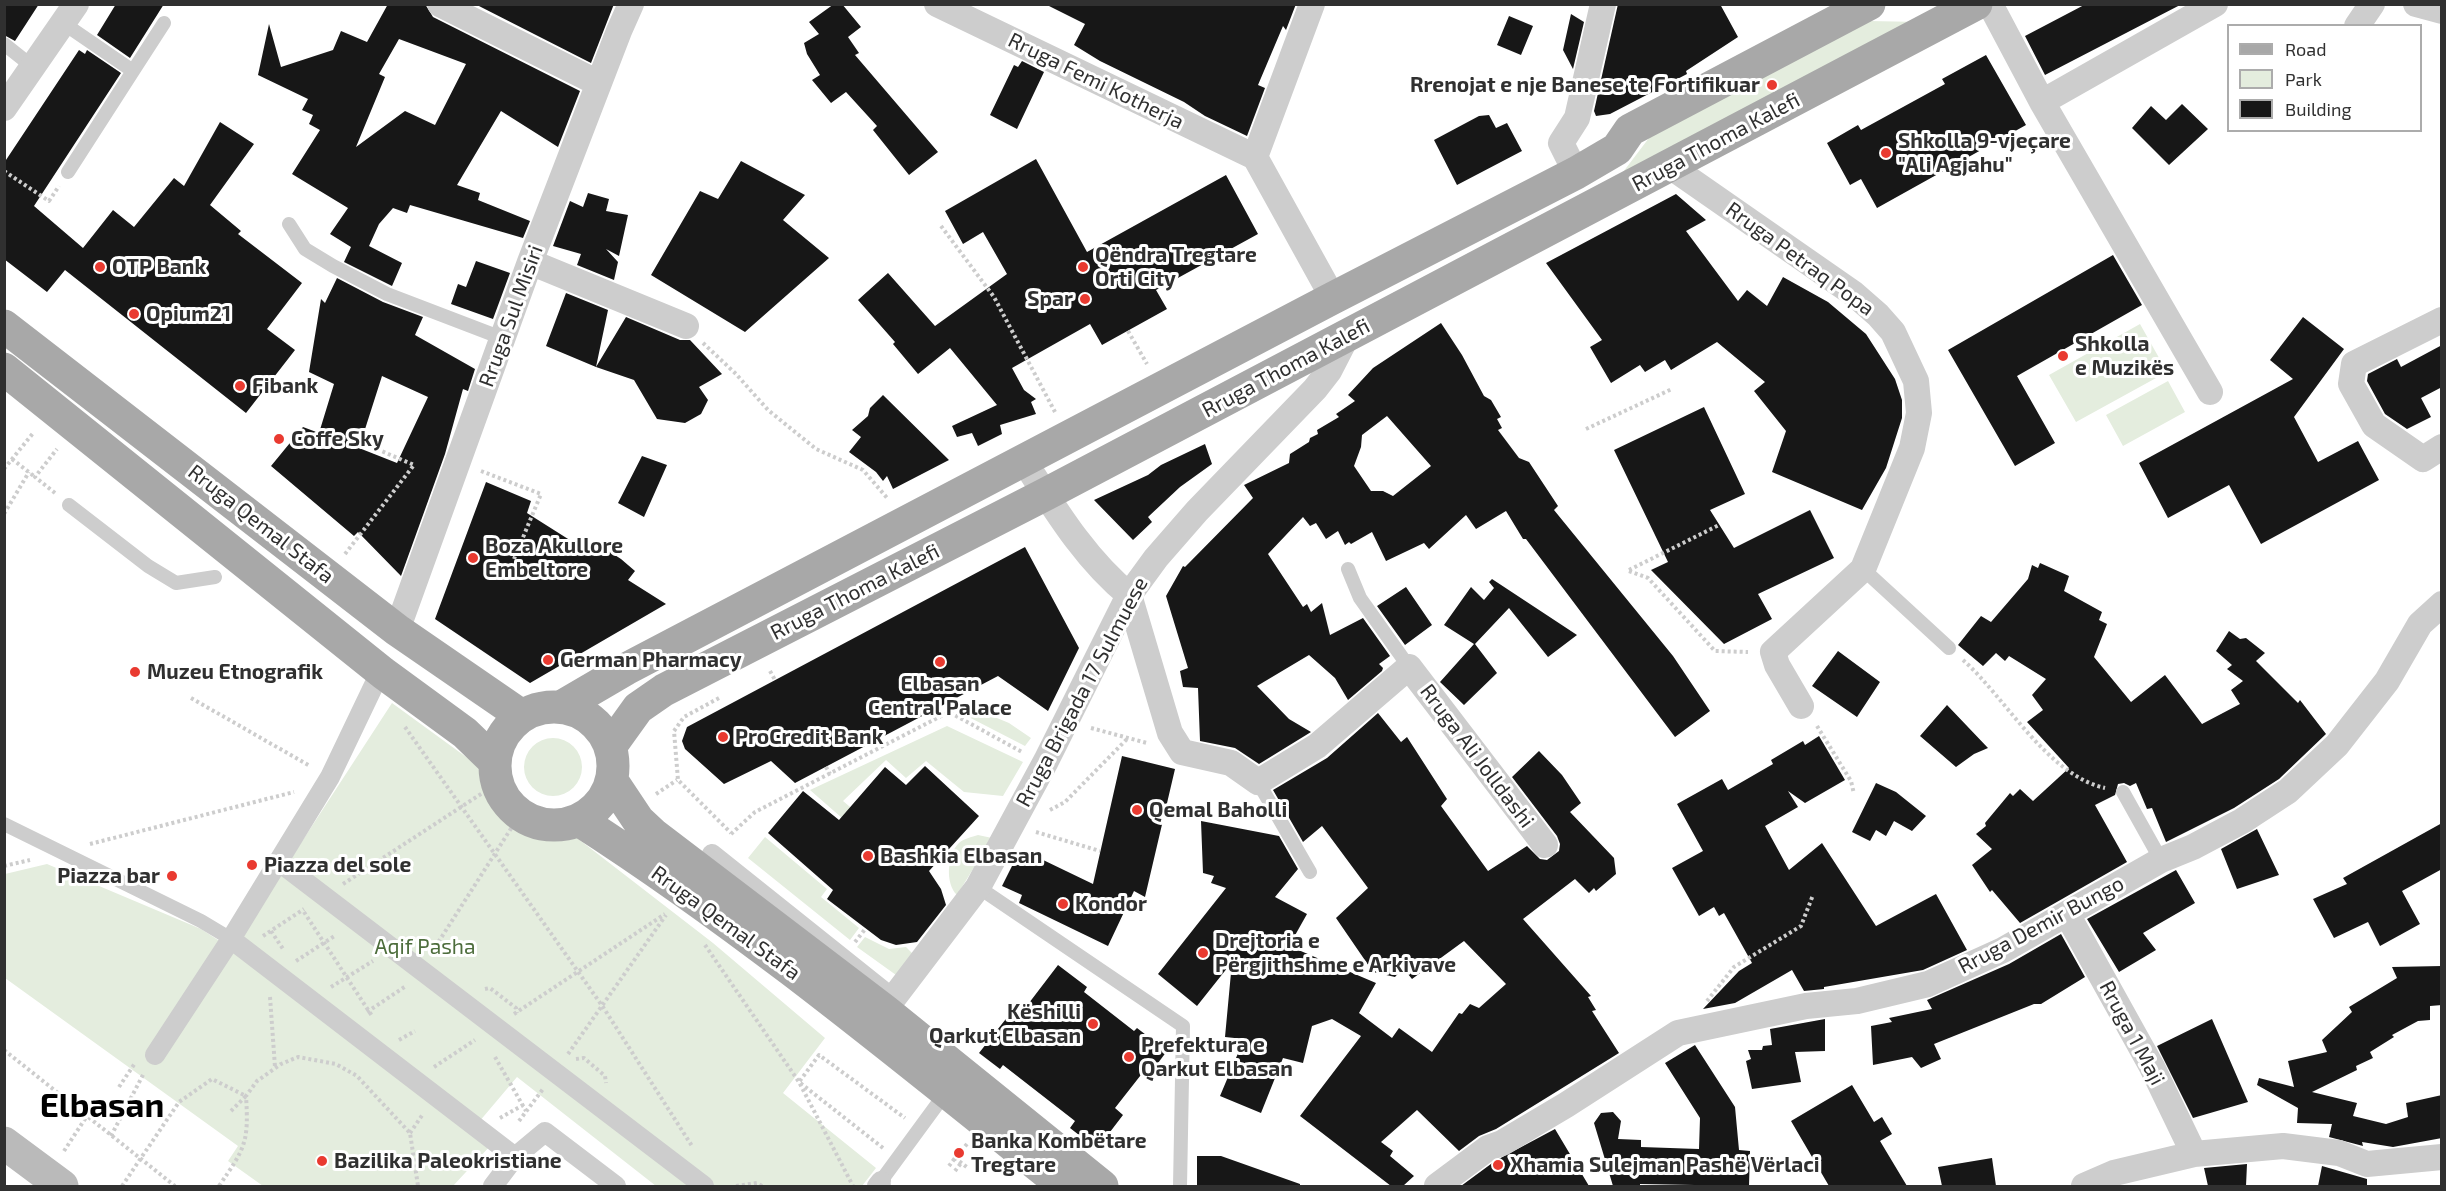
<!DOCTYPE html>
<meta charset="utf-8">
<style>
body{margin:0}
#map{position:relative;width:2446px;height:1191px;overflow:hidden;background:#fff;font-family:"Exo 2",sans-serif}
canvas{display:block}
.frame{position:absolute;inset:0;border:6px solid #303030;pointer-events:none}
.legend{position:absolute;left:2227px;top:24px;width:195px;height:108px;box-sizing:border-box;background:#fff;border:2px solid #acacac;margin:0;padding:8px 10px;list-style:none;font-size:18px;color:#303030}
.legend li{display:flex;align-items:center;gap:12px;height:30px}
.legend b{width:30px;border:2px solid #acacac}
</style>
<div id="map">
<canvas width="2446" height="1191"></canvas>
<div class="frame"></div>
<ul class="legend">
<li><b style="height:8px;background:#a8a8a8"></b>Road</li>
<li><b style="height:16px;background:#e4edde"></b>Park</li>
<li><b style="height:16px;background:#171717"></b>Building</li>
</ul>
</div>
<script>
const ctx = document.querySelector('canvas').getContext('2d');
ctx.lineJoin = 'round';
function paint(path, color) { ctx.fillStyle = color; ctx.fill(path, 'evenodd'); }
function strokePath(path, color, width, dash) { ctx.strokeStyle = color; ctx.lineWidth = width; ctx.lineCap = dash ? 'butt' : 'round'; ctx.setLineDash(dash || []); ctx.stroke(path); }
function write(font, color, halo, rows, align = 'center') {
  ctx.font = font + ' "Exo 2",sans-serif'; ctx.lineWidth = 6; ctx.setLineDash([]); ctx.textBaseline = 'middle'; ctx.strokeStyle = halo; ctx.fillStyle = color; for (const [text, x, y, turn = 0] of rows) {
    ctx.save(); ctx.translate(x, y); ctx.rotate((+turn || 0) * Math.PI / 180); ctx.textAlign = isNaN(turn) ? turn : align; if (halo) ctx.strokeText(text, 0, 0); ctx.fillText(text, 0, 0); ctx.restore();
  }
}
paint(new Path2D(`
 M1868 21 1922 22 1617 180 1652 134Z
 M2140 324 2167 372 2076 422 2049 375Z
 M2168 381 2185 412 2123 446 2106 415Z
 M392 703 484 770 498 801 534 829 568 831 713 943 825 1038 783 1093 876 1168 862 1186H656L517 1077 473 1129 491 1145 453 1186H263L228 1161 238 1146 5 978V874L47 864 201 929 232 949Z
 M968 706 1009 723 1031 738 1025 746 959 712Z
 M947 726 1023 762 1003 796 964 792 926 761 906 778 886 760 843 801 868 822 858 832 810 790Z
 M524 767a29 29 0 1 1 58 0a29 29 0 1 1-58 0Z
 M978 835 992 838 957 895C945 884 947 854 959 843 963 839 972 837 978 835Z
 M765 837 827 889 821 897 859 928 850 940 748 858Z
 M865 937 889 949 906 947 913 954 896 975 857 947Z`), '#e4edde');
paint(new Path2D(`
 M4 4H39L15 41 4 35Z
 M116 4H164L130 58 97 35Z
 M388 4H425L433 17 580 91 558 147 501 111 457 185 480 193 478 200 530 221 523 238 410 205 407 213 393 208 379 224 369 246 402 263 392 286 344 262 351 247 330 234 348 208 292 174 320 130 309 124 313 115 302 110 308 99 258 75 269 24 281 67 333 50 341 31 367 42ZM399 39 466 64 435 125 405 111 356 147 385 77 379 74Z
 M475 4H614L591 63Z
 M834 4H842L861 27 848 37 859 53 855 55 938 152 909 175 873 130 877 126 846 92 831 103 812 80 820 75 807 54 804 43 819 34 809 22Z
 M1045 4H1296L1286 30 1283 26 1258 85 1265 88 1247 136 1205 116 1184 102 1100 61 1074 45 1085 24Z
 M1618 4H1720L1738 37 1686 71 1687 74 1610 114 1596 116 1594 111Z
 M2086 4H2182L2045 75 2025 36Z
 M1571 14 1584 22 1573 69 1563 50Z
 M1509 16 1533 26 1521 55 1497 45Z
 M79 50 85 54 87 50 121 73 34 206 83 248 113 210 134 227 174 178 184 186 220 122 254 144 210 205 241 231 238 234 302 283 267 329 295 350 246 413 65 270 47 292 4 259V163Z
 M1986 55 2026 125 1877 208 1861 179 1850 185 1827 143 1858 125 1861 130 1945 84 1942 79Z
 M1022 61 1044 72 1017 129 990 115 1014 65 1018 67Z
 M2182 104 2208 129 2169 165 2132 128 2151 106 2166 120Z
 M1489 115 1496 128 1507 123 1522 151 1457 185 1434 140 1479 116Z
 M1036 159 1087 252 1226 175 1258 234 1156 290 1167 309 1102 345 1090 324 1012 368 1024 390 1036 399 1031 402 1036 414 1000 425 1002 434 978 446 972 433 957 437 952 426 997 405 950 348 918 374 893 344 895 342 858 300 888 273 935 326 1007 274 983 232 963 244 945 211Z
 M741 161 805 195 783 220 829 258 745 332 651 275 700 191 718 199Z
 M588 193 609 199 606 211 628 215 619 256 606 249 618 262 614 280 577 265 581 254 553 246 570 201 583 207Z
 M1676 194 1706 220 1686 231 1738 301 1747 290 1767 306 1783 277 1828 302 1866 334 1895 379 1902 400V418L1886 468 1862 510 1772 472 1786 431 1754 391 1765 382 1717 342 1671 370 1665 360 1645 372 1640 365 1611 383 1590 347 1602 340 1546 263Z
 M2113 255 2142 305 2017 376 2055 443 2015 466 1948 350Z
 M476 261 510 273 493 319 451 304 458 284 466 287Z
 M337 278 383 302 423 317 415 335 475 369 468 391 463 389 445 454 401 576 358 532 354 536 271 466 303 427 319 433 334 384 309 372 321 299 325 303ZM382 376 428 397 397 463 359 448Z
 M566 293 608 310 596 367 546 346Z
 M626 317 680 340H690L722 374 699 387 708 400 701 414 685 423 657 419 634 380 596 367Z
 M2303 317 2344 349 2294 417 2318 462 2358 441 2379 480 2261 544 2229 485 2168 518 2139 463 2293 379 2270 360Z
 M1441 323 1462 355 1484 396 1491 400 1501 417 1497 419 1502 428 1498 430 1519 458 1529 462 1558 506 1554 510 1673 656 1710 711 1675 737 1526 539H1523L1506 511 1476 529 1466 515 1429 549 1424 543 1386 561 1372 532 1351 544 1349 542 1345 545 1338 531 1326 539 1316 523 1310 526 1303 517 1268 554 1303 607 1307 604 1311 612 1322 603 1330 635 1363 618 1390 656 1379 664 1383 668 1382 671 1348 700 1335 678 1309 655 1257 686 1289 719 1311 732 1259 764 1235 748 1200 741 1198 688 1183 687 1180 671 1188 668 1166 596 1183 566 1185 567 1253 498 1244 485 1289 463 1290 454 1309 442 1310 438 1318 434 1317 430 1339 417 1336 414 1355 401 1348 395 1373 368ZM1387 416 1431 466 1393 496 1383 491H1371L1354 466 1361 447 1362 435Z
 M2442 345V387L2421 398 2431 417 2407 429 2385 414 2367 381 2368 374 2397 359 2401 367Z
 M883 395 949 460 893 489 887 476 883 481 876 472 849 452 861 437 852 430 868 416 870 408Z
 M1704 407 1745 494 1710 510 1734 548 1810 510 1834 558 1758 594 1772 619 1724 644 1651 570 1668 562 1614 450Z
 M1205 444 1212 464 1180 487 1148 517 1152 522 1133 540 1094 500 1148 475 1161 465Z
 M642 456 667 465 644 517 618 503Z
 M486 482 531 501 527 513 595 556 601 546 621 559 635 571 628 580 666 604 530 683 435 619Z
 M1025 547 1079 648 1048 711 998 676 795 783 771 761 724 784 685 749 682 741 687 727Z
 M2040 563 2069 576 2064 591 2102 612 2099 620 2107 624 2094 657 2131 702 2165 675 2202 724 2240 704 2231 690 2243 681 2227 669 2232 665 2216 651 2229 631 2240 639 2246 638 2265 653 2256 661 2298 703 2300 700 2326 734 2279 779 2234 808 2166 842 2152 808 2147 809 2136 783 2130 786 2124 783 2118 784 2115 795 2095 805 2127 862 2020 923 1992 890 1990 892 1972 865 1992 849 1976 834 1986 826 1985 823 2010 793 2013 796 2020 789 2033 801 2069 768 2027 722 2043 710 2032 695 2046 679 2009 656 2005 661 1996 653 1983 666 1958 645 1981 616 1991 622 2028 579 2032 565 2038 568Z
 M1492 579 1577 635 1548 657 1509 608 1475 644 1497 673 1464 705 1440 682 1474 644 1444 625 1471 587 1484 600 1494 588 1489 582Z
 M1406 587 1432 625 1405 645 1377 606Z
 M1838 651 1880 682 1857 717 1812 686Z
 M1947 705 1988 748 1974 754 1956 767 1920 736Z
 M1378 713 1401 742 1407 737 1447 799 1441 806 1488 871 1527 846 1540 859 1547 860 1559 851 1560 844 1557 836 1512 777 1539 751 1562 775 1581 803 1570 812 1614 858 1616 874 1596 891 1594 888 1589 893 1575 879 1523 919 1591 996 1588 997 1596 1010 1592 1011 1619 1053 1496 1129 1479 1136 1459 1151 1417 1110 1381 1142 1393 1151 1390 1156 1414 1176 1403 1186H1391L1300 1116 1361 1036 1332 1019 1312 1026 1303 1063 1283 1058 1261 1113 1220 1096 1244 1039 1225 1037 1232 962 1197 1006 1158 974 1226 888 1211 883 1214 876 1203 873 1201 821 1279 836 1298 869 1275 897 1307 914 1289 946 1376 983 1359 1013 1392 1038 1399 1028 1432 1052 1459 1013 1462 1014 1470 1004 1479 1008 1506 984 1464 941 1412 979 1403 968 1395 977 1373 972 1336 918 1368 888 1322 826 1303 842 1273 790 1327 758Z
 M1819 736 1845 780 1805 803 1788 791 1798 807 1765 826 1789 870 1822 843 1876 926 1936 894 1967 950 1923 970 1824 987V989L1804 991 1792 970 1735 1003 1703 1009 1739 971 1752 963 1724 913 1719 916 1714 907 1699 916 1672 868 1703 851 1677 804 1722 779 1728 790 1773 764 1771 760 1803 741 1805 745Z
 M1122 756 1175 769 1145 897 1134 891 1108 946 1019 903 1022 895 1002 886 1019 852 1038 861 1039 858 1093 884Z
 M925 766 979 816 929 871 941 889 946 905 917 942 896 945 881 940 827 899 833 890 768 833 803 791 839 820 885 767 906 785Z
 M1876 783 1896 792 1926 816 1912 831 1894 821 1886 836 1876 830 1870 841 1852 832Z
 M2442 823V869L2402 891 2420 924 2380 946 2368 922 2334 938 2313 899 2347 884 2343 878Z
 M2257 829 2279 875 2237 889 2221 849Z
 M2176 870 2195 903 2143 933 2156 950 2119 972 2087 919Z
 M2061 934 2085 977 2041 1004H2034L1934 1044 1941 1059 1921 1068 1912 1057 1873 1065 1871 1026 1892 1022 1889 1018 1932 1009 1927 1000 2009 964Z
 M1058 965 1087 987 1084 992 1134 1031 1137 1028 1167 1051 1149 1075 1144 1071 1115 1108 1123 1115 1097 1149 1070 1128 1075 1121 1003 1065 1000 1069 979 1053 1009 1015 1016 1020Z
 M2442 966V1005L2430 1006V1020L2418 1021 2392 1035 2394 1037 2370 1052 2373 1058 2356 1066 2357 1070 2312 1092 2357 1103 2353 1116 2386 1124 2408 1117 2406 1103 2442 1095V1138L2393 1147 2362 1142 2363 1146 2329 1137 2332 1124 2297 1123 2298 1108 2257 1085 2259 1078 2294 1087 2288 1061 2327 1052 2322 1040 2352 1012 2349 1007 2397 978 2392 967Z
 M1825 1019V1051L1795 1052 1801 1082 1752 1089 1746 1061 1751 1059 1748 1050H1762L1763 1046 1772 1045 1770 1029Z
 M2212 1019 2248 1102 2193 1118 2157 1046Z
 M1695 1045 1735 1107 1739 1150 1750 1151 1749 1186 1640 1184V1186H1613L1594 1123 1601 1113 1613 1112 1621 1121 1618 1139 1641 1140V1147L1699 1149 1700 1118 1665 1063Z
 M1852 1085 1874 1122 1882 1117 1892 1134 1880 1141 1907 1186H1829L1791 1121Z
 M1555 1129 1589 1186H1461L1495 1161Z
 M1197 1156H1221L1300 1184V1186L1197 1185Z
 M1992 1158 1996 1186H1942L1938 1167Z
 M2247 1164 2246 1186H2208L2204 1168Z
 M2322 1166 2367 1179V1186H2318Z`), '#171717');
strokePath(new Path2D(`
 M4 171 49 201 59 186
 M941 226 994 297 1055 412
 M1128 331 1147 364
 M703 343 736 374 768 410 816 449 863 470 888 499
 M1586 429 1672 389
 M12 459 35 477
 M4 469 34 432
 M481 471 541 494 514 559
 M55 493 35 477 57 449
 M4 514 29 472
 M345 554 414 465 358 441
 M1629 570 1719 525
 M1629 571 1648 578 1715 651 1748 652
 M1963 660C2006 698 2047 775 2105 788
 M770 671 775 680
 M191 698 310 766
 M719 698 684 717 674 731 678 780 731 833
 M1817 726 1851 781 1854 794
 M405 727 603 1007 692 1146
 M1091 728 1147 743
 M826 767 830 774
 M656 794 677 780
 M1050 810 1065 802 1128 738
 M1036 832 1100 851
 M731 834 755 812 949 712 1022 752
 M90 844 294 792
 M4 866 30 860
 M343 884 484 792
 M304 912 372 1016
 M271 931 283 949
 M263 936 304 909
 M855 942 866 928
 M705 945 799 1082 853 1186
 M432 952 512 827
 M296 961 336 935
 M331 987 373 961
 M485 989 490 988 516 1008 517 1013
 M270 997 275 1067
 M1707 1001 1734 967 1801 926 1813 895
 M367 1012 406 986
 M514 1014 665 914
 M399 1040 415 1031
 M4 1050 175 1186
 M568 1054 666 915
 M495 1057 526 1111
 M576 1059 584 1058 605 1076 606 1083
 M434 1067 475 1040
 M119 1087 135 1063
 M500 1118 523 1105
 M519 1121 543 1089
 M410 1133 423 1114
 M111 1136 144 1073
 M967 1144 955 1158 968 1168
 M883 1148 799 1082 819 1055 905 1118
 M64 1151 87 1116
 M949 1166 955 1158
 M955 1171 961 1163
 M122 1186 179 1102 212 1079 246 1096 231 1111
 M219 1186C245 1148 249 1143 246 1096L257 1081 281 1064 298 1057 336 1064 357 1076 410 1133 418 1186
 M736 1186 757 1183 762 1186`), '#cdcdcd', 4, [3, 3]);
strokePath(new Path2D(`
 M63 23 133 71 68 172
 M4 44 33 67
 M133 71 164 23
 M289 224 305 249 333 266 387 294 502 338
 M69 505 148 566 176 583 215 577
 M1348 569 1360 598 1409 667
 M1863 569 1949 648
 M1258 782 1310 872
 M2123 792 2161 860
 M4 824 201 921 231 939
 M978 887 1183 1026 1180 1186
 M884 1186 881 1181 947 1091`), '#cdcdcd', 14);
strokePath(new Path2D(`
 M712 854 886 993
 M278 861 704 1186
 M231 939 515 1157
 M155 1055 231 939 330 777 374 685
 M493 1186 515 1157 545 1132 616 1186
 M877 1186 881 1181`), '#cdcdcd', 20);
strokePath(new Path2D(`
 M440 4 598 83
 M937 4 1255 157
 M1312 4 1255 157 1333 298
 M1990 4 2042 102 2210 392
 M2416 4 2442 11
 M2357 26 2372 4
 M2042 102 2215 4
 M4 108 76 4
 M1670 166 1854 294 1878 315 1893 332 1916 381 1919 413 1912 448 1863 569 1773 652 1777 665 1801 706
 M1576 173 1561 143 1577 118 1603 4
 M530 262 686 326
 M2442 320 2354 364 2351 384 2374 425 2423 459 2442 447
 M1024 461C1055 509 1084 558 1129 595
 M1129 595 1170 733 1182 752 1231 763 1258 782 1317 746 1409 667 1545 845
 M397 630 530 262 619 31 631 4
 M2067 914 2152 1067 2194 1154
 M873 1025 978 887 1046 761 1129 595 1156 558 1197 511 1315 389 1329 371 1347 336
 M1437 1186 1488 1148 1502 1143 1566 1105 1678 1033 1806 1006 1857 1001 1928 984 2003 950 2161 860 2193 847 2242 821 2288 791 2337 745 2387 681 2420 624 2442 604
 M2084 1186 2114 1173 2194 1154 2283 1146 2339 1153 2367 1164 2442 1157`), '#cdcdcd', 26);
strokePath(new Path2D(`
 M4 1143 62 1186`), '#bababa', 33);
strokePath(new Path2D(`
 M4 326 397 630 522 716
 M4 369 383 673 465 733 495 762
 M561 707 626 669 1333 298 1576 173 1617 149 1630 130 1869 4
 M495 766a59 59 0 1 1 118 0a59 59 0 1 1-118 0Z
 M610 747 638 708 664 690 1046 494 1976 4
 M612 781 638 820 653 834 884 1010 1102 1186
 M579 820C750 930 906 1060 1064 1186`), '#a8a8a8', 33);
for (const [x, y, r, color] of [
 [1772,85,6,"#e93a30"],
 [1886,153,6,"#e93a30"],
 [100,267,6,"#e93a30"],
 [1083,267,6,"#e93a30"],
 [1085,299,6,"#e93a30"],
 [134,314,6,"#e93a30"],
 [2063,356,6,"#e93a30"],
 [240,386,6,"#e93a30"],
 [279,439,6,"#e93a30"],
 [473,558,6,"#e93a30"],
 [548,660,6,"#e93a30"],
 [940,662,6,"#e93a30"],
 [135,672,6,"#e93a30"],
 [723,737,6,"#e93a30"],
 [1137,810,6,"#e93a30"],
 [868,856,6,"#e93a30"],
 [252,865,6,"#e93a30"],
 [172,876,6,"#e93a30"],
 [1063,904,6,"#e93a30"],
 [1203,953,6,"#e93a30"],
 [1093,1024,6,"#e93a30"],
 [1129,1057,6,"#e93a30"],
 [959,1153,6,"#e93a30"],
 [322,1161,6,"#e93a30"],
 [1498,1165,6,"#e93a30"]
]) { const dot = new Path2D(); dot.arc(x, y, r, 0, 2 * Math.PI); ctx.fillStyle = color; ctx.fill(dot); strokePath(dot, '#fff', 2); }
write('21px', '#303030', '#fff', [
 ["Rruga Femi Kotherja",1096,81,26],
 ["Rruga Thoma Kalefi",1716,142,-28],
 ["Rruga Petraq Popa",1800,259,36],
 ["Rruga Sul Misiri",511,316,-70],
 ["Rruga Thoma Kalefi",1286,368,-28],
 ["Rruga Qemal Stafa",261,524,38],
 ["Rruga Thoma Kalefi",855,592,-27],
 ["Rruga Brigada 17 Sulmuese",1082,692,-62],
 ["Rruga Ali Jolldashi",1477,756,53],
 ["Rruga Qemal Stafa",726,923,36],
 ["Rruga Demir Bungo",2041,925,-28],
 ["Rruga 1 Maji",2132,1033,62]
]);
write('bold 21px', '#303030', '#fff', [
 ["Rrenojat e nje Banese te Fortifikuar",1760,85,"right"],
 ["Shkolla 9-vjeçare",1898,141],
 ["\"Ali Agjahu\"",1898,165],
 ["Qëndra Tregtare",1095,255],
 ["Orti City",1095,279],
 ["OTP Bank",112,267],
 ["Spar",1073,299,"right"],
 ["Opium21",146,314],
 ["Shkolla",2075,344],
 ["e Muzikës",2075,368],
 ["Fibank",252,386],
 ["Coffe Sky",291,439],
 ["Boza Akullore",485,546],
 ["Embeltore",485,570],
 ["German Pharmacy",560,660],
 ["Muzeu Etnografik",147,672],
 ["Elbasan",940,684,"center"],
 ["Central Palace",940,708,"center"],
 ["ProCredit Bank",735,737],
 ["Qemal Baholli",1149,810],
 ["Bashkia Elbasan",880,856],
 ["Piazza del sole",264,865],
 ["Piazza bar",160,876,"right"],
 ["Kondor",1075,904],
 ["Drejtoria e",1215,941],
 ["Përgjithshme e Arkivave",1215,965],
 ["Këshilli",1081,1012,"right"],
 ["Qarkut Elbasan",1081,1036,"right"],
 ["Prefektura e",1141,1045],
 ["Qarkut Elbasan",1141,1069],
 ["Banka Kombëtare",971,1141],
 ["Tregtare",971,1165],
 ["Bazilika Paleokristiane",334,1161],
 ["Xhamia Sulejman Pashë Vërlaci",1510,1165]
], 'left');
write('21px', '#4d6d3c', '#fff', [
 ["Aqif Pasha",425,947]
]);
write('bold 33px', '#000', '#fff', [
 ["Elbasan",102,1106]
]);
</script>
